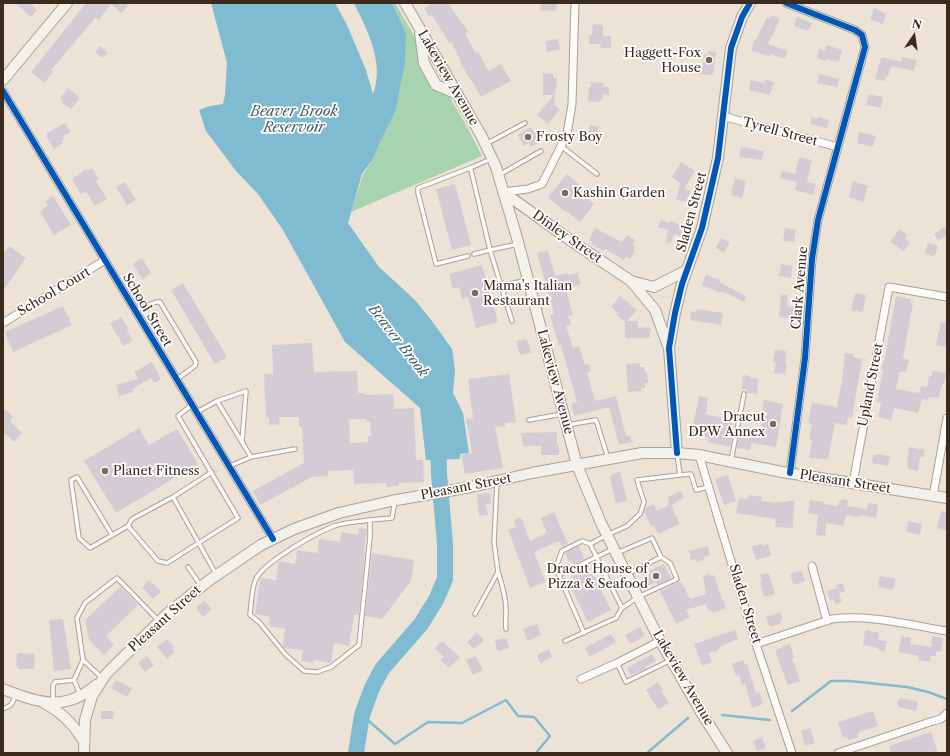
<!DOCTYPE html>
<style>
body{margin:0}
#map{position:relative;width:950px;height:756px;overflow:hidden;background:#ece3d6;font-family:"Libre Caslon Text",serif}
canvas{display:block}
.frame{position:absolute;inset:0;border:4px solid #3b2a1e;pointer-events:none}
.north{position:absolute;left:894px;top:16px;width:40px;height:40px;-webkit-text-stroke:3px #fff;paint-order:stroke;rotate:13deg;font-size:11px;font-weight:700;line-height:16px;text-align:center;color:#3b2a1e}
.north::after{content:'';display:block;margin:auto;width:14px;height:18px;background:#3b2a1e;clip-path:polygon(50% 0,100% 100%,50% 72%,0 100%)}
</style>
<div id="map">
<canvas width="950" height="756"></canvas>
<div class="frame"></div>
<div class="north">N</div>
</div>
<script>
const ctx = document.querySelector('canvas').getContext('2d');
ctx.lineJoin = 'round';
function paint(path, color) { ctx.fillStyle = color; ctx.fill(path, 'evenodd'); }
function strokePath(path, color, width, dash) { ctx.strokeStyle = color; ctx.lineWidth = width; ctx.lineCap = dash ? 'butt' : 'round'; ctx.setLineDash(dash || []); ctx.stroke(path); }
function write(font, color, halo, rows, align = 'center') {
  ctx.font = font + ' "Libre Caslon Text",serif'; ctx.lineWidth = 3.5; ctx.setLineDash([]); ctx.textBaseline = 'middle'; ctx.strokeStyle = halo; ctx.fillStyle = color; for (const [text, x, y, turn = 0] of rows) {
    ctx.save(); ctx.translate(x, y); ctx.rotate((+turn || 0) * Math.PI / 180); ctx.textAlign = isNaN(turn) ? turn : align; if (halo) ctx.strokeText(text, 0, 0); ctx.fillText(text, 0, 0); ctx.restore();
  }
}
paint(new Path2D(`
 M392 3H395L471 134 482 156 351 212 363 175 373 159 381 140 396 110 406 33Z`), '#a7d4af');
paint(new Path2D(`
 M211 3H335L347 25 366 70 373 94C385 63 367 30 354 3H392L406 33 405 63 400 87 396 110 381 140 373 159 362 174 348 223 379 267 414 299 432 321 452 349 455 370 453 393 463 413 469 453 460 454V459L426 460 420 408 345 342 283 230 258 194 236 171 206 131 199 110 210 106 223 104 225 95 227 63Z`), '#80bcd1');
strokePath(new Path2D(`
 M792 711 831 681H850L907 687 928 692 947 699
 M362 715 395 744 428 722 462 723 506 700 518 716 534 717 550 736 536 753
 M722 715 770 720
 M647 753 688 718`), '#80bcd1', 2.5);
strokePath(new Path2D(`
 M356 753 362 715 372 688 382 669 421 624 436 600 445 579V544L439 474 438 438`), '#80bcd1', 16);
paint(new Path2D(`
 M15 3H29L37 10 31 17Z
 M86 3H130L122 13 111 4 99 20 96 17 51 70 53 72 44 83 31 72Z
 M433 3H448L462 24H463L468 32 465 34 476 53 478 51 488 71 501 64 511 81 481 97 473 82H472L467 74 460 62 461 61 451 42 449 43 432 15 429 17 424 8Z
 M541 3H557L556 11 540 10Z
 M874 8 886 14 883 24 870 19Z
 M772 15 780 19 768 44 788 51 785 59 771 54 770 57 751 50 755 39 756 40 767 17 770 19Z
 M797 17 812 23 808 31 794 26Z
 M593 24 603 25V36H611V48H600L601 44H589V35H592Z
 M558 39 560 49 547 52 545 41Z
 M827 45 842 50 839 62 827 59 826 61 817 58 819 49 825 51Z
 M100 46 108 53 102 58 95 52Z
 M708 51 716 52 713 75 696 74 697 65 703 66 704 54 708 55Z
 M881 57 901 62 902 57 917 60 914 71 891 66 888 76H886L885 81 875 79Z
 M543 73 553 74V78H557L554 105 560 109 548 124 537 115 554 95H543Z
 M819 74 839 79 837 87 817 83Z
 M751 80 764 83 765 80 774 82 770 95 749 90Z
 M591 82 603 83V87H609V95L603 94V98H602V100H600V102L588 101 589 87H591Z
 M68 88 80 98 71 109 61 102 63 101 60 98Z
 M869 94 883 97 881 108 866 105Z
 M812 117 817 119 818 117 829 120 827 128 810 124Z
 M65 123 70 132 63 136 65 138 61 141 63 143 54 149 46 136 47 135V133Z
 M590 125 599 127 596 141 587 140Z
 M531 127 540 142 531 147 529 143 524 146 518 135Z
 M859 132 876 136 873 147 857 143Z
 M741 147 764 151 762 160 739 157Z
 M799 157 812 160 807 182 816 184 813 195 795 190 797 182 780 178 782 171 795 174Z
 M681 162 695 171 684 189 690 191 687 202 676 200 680 183 672 177Z
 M92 168 99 179 96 181 107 199 95 206 86 191 81 194 72 179 86 169 87 171Z
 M567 174 580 185 579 186 582 189 580 193 594 204 580 222 565 210 564 211 548 197Z
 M735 178 746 181 742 198 731 195Z
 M853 181 868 186 863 202 849 197Z
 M125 182 136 200 127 205 116 187Z
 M455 184 471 245 452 250 436 189Z
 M53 196 71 225 54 235 40 212 48 205 45 201Z
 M661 220 670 223 671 221 684 226 681 236 674 234 671 243 666 242 668 230 658 227Z
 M944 227 947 231V235L938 241 934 234Z
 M595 228 622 242 627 235 635 240 632 245 635 246 634 249 635 250 630 259 626 257 624 260 605 249 604 251 591 244 592 242 589 240Z
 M785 228 796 230 794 242 783 241Z
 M899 229 907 235 905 239 910 242 904 251 890 242Z
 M721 238 730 242 724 253 716 248Z
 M928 243 938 246 934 257 925 253Z
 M9 246 26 258 3 291V254Z
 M548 251 555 276 568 273 569 275 577 273 581 284 566 289 573 315 568 316 571 324 566 326 573 348 579 346 585 365 589 364 591 371 587 372 594 398H595L596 401 616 396 626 436 630 435 632 442 619 445 609 407 574 416 571 404 577 402 561 345 559 346 550 315 554 314 537 253Z
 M142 258 151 273 142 279 133 264Z
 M781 264 792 266 791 278 779 276Z
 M482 265 498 322 476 328 468 297 462 299 459 287 453 289 449 274Z
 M706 275 720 280 719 282 746 296 744 302 721 291 720 293 702 285Z
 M183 283 227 357 215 364 171 290Z
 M855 293 866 295 863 312 851 310Z
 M781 294 788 295 787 306 799 307 798 319 779 317Z
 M620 296 637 310 627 321H638V328L650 327V338H625V322L616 315 618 313 611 307Z
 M896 296 911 299 910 303H913L903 358 909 360 906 372 901 371 899 373 896 389 919 393 921 386 927 387 929 376H932V371L946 373 944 384H942L939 398 932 397V398L929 397 928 400 922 399 918 413 894 408 891 420 878 417 881 403 877 402 883 370 881 369 885 356Z
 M63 306 72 325 13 352 5 332Z
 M697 309 723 313 721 325 690 320 691 311 696 312Z
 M121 317 128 328 127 330 133 340 124 346 110 324Z
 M941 322 947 323V347L936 345Z
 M527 339 531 353 520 355 516 341Z
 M312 343 314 372 357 371 358 393H364L365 395 393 394 394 409 414 408 416 460H423L424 482 399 483V486L386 487V483L354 484 353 470 328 471V476L312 477 260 505 253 491 304 463 302 427H299V417H279L280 424 269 425V418H266L264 374H273L272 345ZM349 419H367V422L370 421 371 436H368V442L350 443Z
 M775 350 786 351 785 364H787L785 374 774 373 776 363H773Z
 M845 353 854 354 853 357 862 359 852 418 848 417 847 425 835 423 828 459 809 458 812 440 809 439 812 424 808 423 812 403 837 407 842 381Z
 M152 362 161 379 154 383 151 378 132 389 133 392 119 396 116 385 138 379 134 372Z
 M640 363V367H644L645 372H647L648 383H645V388H641L642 391 628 392 626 364Z
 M509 374 516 422 505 423V426L495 427 503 468 465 474 461 455 472 453 466 419 473 418 468 379Z
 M743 375 750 376V378L758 379 757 394 747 393 746 389H742Z
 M699 396 708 398 706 414 721 418V420L732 422V428H734L730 447 708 442 709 438 691 435Z
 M764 400 783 404 776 447 752 443 750 450 737 448 740 429 760 433 763 418H761Z
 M3 408 13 417 10 421 22 433 14 442 3 432Z
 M139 428 149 445 177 429 198 464 116 513 84 461Z
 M557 432V444H559V455H541V446H523L521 433Z
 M909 447 925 450 923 458 920 457 918 471 908 469V466L907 465Z
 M877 454 890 456 888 466 872 463 873 455H876Z
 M620 472 627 501 616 503 610 478 613 474Z
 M728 475 736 501 724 505 715 479Z
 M681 491 684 498 671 505 680 524 658 534 653 525 651 526 644 512 645 508 654 504 657 511 669 505 668 497Z
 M490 493 491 503 486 504 488 515 479 516 477 494Z
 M749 495 762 497 761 501 776 503V502H787V501H794L793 528 775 527 776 519 736 513 739 498 748 499Z
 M841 499 848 500 847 506 867 509 868 503 878 504 876 518 860 515V517L846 515 843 526 826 523 825 536 816 535 818 515 808 513 810 500 824 502 823 504 838 506 839 501H841Z
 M941 511 947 512V531L937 528Z
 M554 512 568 544 562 547 559 541 534 552 546 582 530 588 508 530 516 527 514 520 521 517 530 541 547 533 541 518Z
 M908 521 922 524 920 535 906 532Z
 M359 528 367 529 364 552H365L359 615H354L349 646 334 643 331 663 314 660 313 663 301 661 303 650 284 648 283 646 285 629 269 626 270 617 255 614 260 579 261 578 276 580 279 561 295 564 297 550 317 553 319 539 340 542 341 532 358 535Z
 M763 544V546L768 544 771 556 756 560 752 546Z
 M578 546 585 559 573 564 572 561 569 562 565 553Z
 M708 546 710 555 704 557 703 560 696 562 695 559 691 560 689 551Z
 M372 553 414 560 411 581 382 619 365 616Z
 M664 564 671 578 657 585 656 582 648 586 642 574Z
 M587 565 593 576 594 575 611 610 588 622 570 585 574 583 572 577 578 574 576 570Z
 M801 570 805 581 794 585 790 574Z
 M769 573 775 594 764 597 760 583H762L760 575Z
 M709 574 710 576 714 575 722 600H723L726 608 712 613 711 610 709 611 706 604 686 610 690 617 676 624 660 591 681 581 690 599 706 594 703 576Z
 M880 576 896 579 893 590 878 587Z
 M149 580 161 591 153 599 142 587Z
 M843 583 845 591 839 593 842 602 835 604 834 600 830 601 827 591 837 588 836 585Z
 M120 587 138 605 106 636 114 645 104 655 89 640 85 620Z
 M204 600 212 609 203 617 196 608Z
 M780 612 783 619 780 620 781 623 770 627 766 617Z
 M63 619 71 669 54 671 49 620Z
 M537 624 541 635 528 641 523 629Z
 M640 627 645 636 630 644 625 635Z
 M735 630 738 639 719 647V650L709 653 712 662 702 666 694 644Z
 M865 630 879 633 878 640 887 641 885 651 878 650V648L863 645Z
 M477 632 484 640 474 649 467 642Z
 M611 634 616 642 590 657 585 648Z
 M901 636 911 638 910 644 931 647 932 636 943 638 941 652 936 651V656H931L930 662 918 660 919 656 899 652Z
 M507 638 509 648 497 651 495 640Z
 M167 639 174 647 172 648 175 651 167 659 157 647Z
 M442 641 460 657 449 668 440 660 444 657 435 648Z
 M790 644 794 657 792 658 800 681 788 685 775 652 777 651 776 650 784 647 783 646Z
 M549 649 552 657 541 663 537 655Z
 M17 653 35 654 34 669H18V666H16Z
 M652 654 656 661 645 667 646 669 631 675 627 668Z
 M147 656 154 665 145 672 138 663Z
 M476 656 483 670 473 675 466 660Z
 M743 660 745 665 747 664 756 693 759 692 763 704 752 708 745 684 742 685 739 675 736 676 732 664Z
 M116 680 132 688 127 697 111 688Z
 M658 682 663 690 661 691 669 703 658 709 646 690Z
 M901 698 918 702 916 711 899 707 897 702Z
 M101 711H114L113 719H101Z
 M873 711 878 726 859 732V734L857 735 858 737 848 740 847 737 843 738 838 722Z
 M810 728 815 743 805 746 801 731Z
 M931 732 938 753H891L889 746Z
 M762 737 766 748 757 751 753 741Z`), '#d4ccd4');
const lane = new Path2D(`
 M486 144 525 123
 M561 146 597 174
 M470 168 491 159
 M499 175 541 151
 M474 254 490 250 512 321
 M468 256 436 264 418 193V188L470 168 471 170 490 250 518 244
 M501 286 527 280
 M135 311 156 302H160L196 362 195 366 177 379
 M217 401 251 457
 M197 412 217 401 246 391 242 442
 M529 420 562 414
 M567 425 596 420 608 458
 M677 454 680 475 691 474 696 490 708 487
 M731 461 744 394
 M230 466 251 457 295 449
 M212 472 173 497 216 574
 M370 520V537L359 645 331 667 317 672 304 671 286 655 259 622 250 615C251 606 252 586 256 579 264 562 316 533 334 526 345 522 359 522 370 520L392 518 395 501
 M128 526 132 519 173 497
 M112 535 77 477 71 480 79 538 90 548 128 526 158 561 167 563 238 518 178 416 192 405
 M617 553 652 538 661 557 628 574
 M661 557 670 563 677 579 638 597 622 608 590 544 607 535 627 526 640 514 644 502 637 480 680 475
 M188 567 201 586
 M498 572C502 585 506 596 506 610 506 617 505 622 506 629
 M559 575 557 564 562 551 582 541 590 544
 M475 614 498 572 494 542 497 482
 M584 633 559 575 613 549
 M565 641 616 618 622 608
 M617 663 626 682 669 661
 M102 678 83 660 77 618 85 603 117 578 159 621
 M74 680 83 660
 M53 701V685L55 682 74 680 80 694
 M3 709 11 705 16 695`);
const street = new Path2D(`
 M786 3 855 30 862 35 865 47 818 220 812 259 805 358 790 473
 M3 91 273 539
 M722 116 838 147
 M503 192 528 189 542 184 567 134 572 104 575 3
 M3 323 105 260
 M699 455 756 644 792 753
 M853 483 889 287 947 297
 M933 496 947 418
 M812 566 827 621
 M756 644 832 619C869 614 910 625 947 631
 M581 679 617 663 660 641
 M838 753 933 721 941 719 947 713`);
const secondary = new Path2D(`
 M405 3 482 137 496 167 517 238 577 465 601 523 658 637 701 712 727 753
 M420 33 424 63 436 85 457 94
 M3 80 67 3
 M503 192 570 240 631 281 654 287 687 270
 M631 281 655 310 668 346
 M677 453 669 348 675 313 682 284 702 228 718 158 731 48 742 17 750 3
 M3 689C37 703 66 712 96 685
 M44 703C62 712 73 724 83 740
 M84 753 85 720 92 696 97 688 106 674 168 613 211 579 261 545 294 529 339 513 391 501 471 487 532 473 642 453H677L699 455 782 472 947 498`);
strokePath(lane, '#a8a198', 5.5);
strokePath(street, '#a8a198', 9);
strokePath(secondary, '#a8a198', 12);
strokePath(new Path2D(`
 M415 68 403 122 401 135 403 145 411 150 436 151 470 135
 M432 122a9 9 0 1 1 18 0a9 9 0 1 1-18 0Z
 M404 118 432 123
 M445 131 451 144`), '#ccc9c5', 1.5, [1, 3]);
strokePath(lane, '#fcfbf9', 3.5);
strokePath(street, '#fcfbf9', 7);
strokePath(secondary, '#f4f1ea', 10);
strokePath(new Path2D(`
 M786 3 855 30 862 35 865 47 818 220 812 259 805 358 790 473
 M3 91 273 539
 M677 453 669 348 675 313 682 284 702 228 718 158 731 48 742 17 750 3`), '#0057b8', 6);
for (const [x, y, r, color] of [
 [709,60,4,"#796b5e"],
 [528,137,4,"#796b5e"],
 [565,193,4,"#796b5e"],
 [475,293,4,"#796b5e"],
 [773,424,4,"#796b5e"],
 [105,471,4,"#796b5e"],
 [656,576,4,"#796b5e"]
]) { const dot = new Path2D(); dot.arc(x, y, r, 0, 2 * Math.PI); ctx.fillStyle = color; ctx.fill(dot); strokePath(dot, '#fff', 1.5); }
write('13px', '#3b2a1e', '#fff', [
 ["Haggett-Fox",701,53,"right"],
 ["House",701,68,"right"],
 ["Frosty Boy",536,137],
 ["Kashin Garden",573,193],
 ["Mama's Italian",483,286],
 ["Restaurant",483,301],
 ["Dracut",765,417,"right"],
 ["DPW Annex",765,432,"right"],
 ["Planet Fitness",113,471],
 ["Dracut House of",648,569,"right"],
 ["Pizza & Seafood",648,584,"right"]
], 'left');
write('13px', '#3b2a1e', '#fff', [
 ["Lakeview Avenue",448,78,60],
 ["Tyrell Street",780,132,15],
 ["Sladen Street",692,212,-75],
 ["Dinley Street",567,237,35],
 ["Clark Avenue",800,288,-85],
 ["School Court",54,292,-31],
 ["School Street",147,310,59],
 ["Lakeview Avenue",555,382,75],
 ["Upland Street",871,385,-79],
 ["Pleasant Street",845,482,9],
 ["Pleasant Street",466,487,-11],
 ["Sladen Street",745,604,73],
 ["Pleasant Street",165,619,-42],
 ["Lakeview Avenue",683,678,60]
]);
write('italic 14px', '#445e65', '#fff', [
 ["Beaver Brook",294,112],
 ["Reservoir",294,128],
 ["Beaver Brook",398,341,52]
]);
</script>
